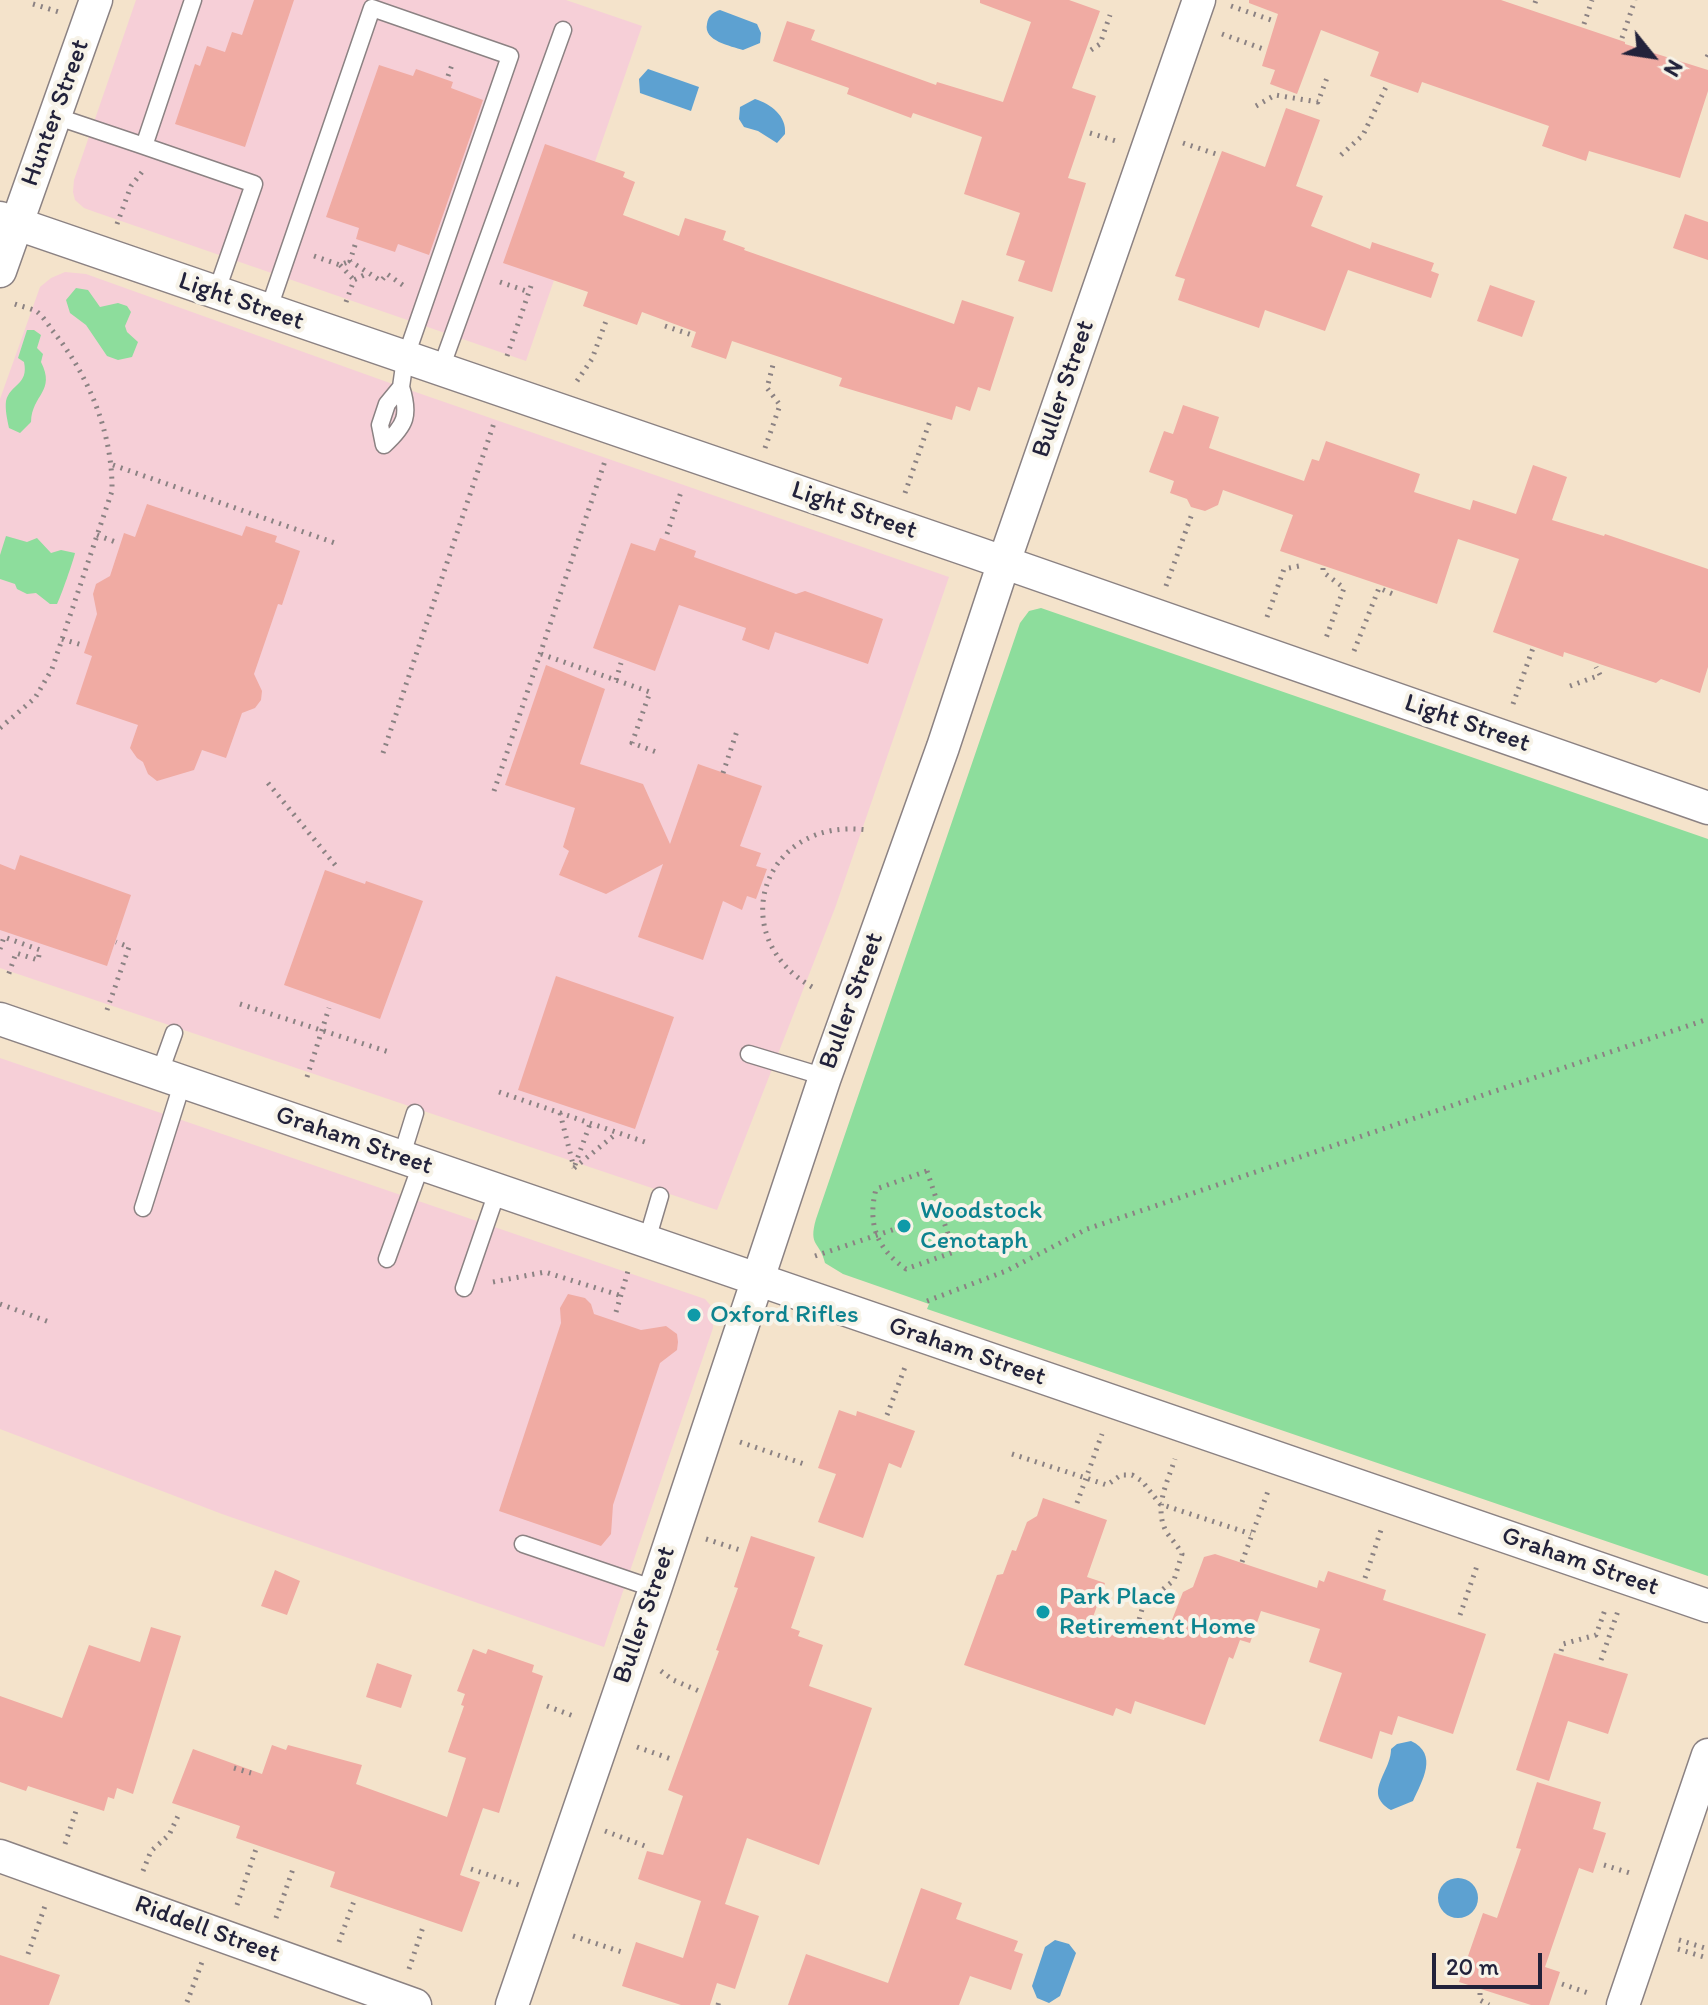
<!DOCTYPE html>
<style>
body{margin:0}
#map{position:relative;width:1708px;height:2005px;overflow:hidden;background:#f4e3cb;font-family:Itim,sans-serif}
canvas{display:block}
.north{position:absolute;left:1612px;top:16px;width:80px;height:80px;-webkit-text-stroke:6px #f7f3e8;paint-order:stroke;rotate:120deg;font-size:22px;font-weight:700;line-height:32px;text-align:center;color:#22223b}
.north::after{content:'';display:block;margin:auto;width:28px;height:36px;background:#22223b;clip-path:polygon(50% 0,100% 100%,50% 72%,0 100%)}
.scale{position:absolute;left:1432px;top:1953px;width:110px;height:36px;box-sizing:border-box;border:4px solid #22223b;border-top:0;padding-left:10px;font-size:24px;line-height:28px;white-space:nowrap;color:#22223b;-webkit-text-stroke:6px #f7f3e8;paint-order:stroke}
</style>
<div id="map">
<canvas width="1708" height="2005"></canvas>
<div class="north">N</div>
<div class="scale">20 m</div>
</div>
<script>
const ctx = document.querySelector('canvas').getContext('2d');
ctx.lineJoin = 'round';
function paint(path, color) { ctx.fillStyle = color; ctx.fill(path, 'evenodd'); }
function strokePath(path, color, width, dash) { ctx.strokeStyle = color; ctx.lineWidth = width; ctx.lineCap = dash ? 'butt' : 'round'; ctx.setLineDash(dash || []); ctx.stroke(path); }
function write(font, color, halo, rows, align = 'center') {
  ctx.font = font + ' Itim,sans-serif'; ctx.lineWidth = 8; ctx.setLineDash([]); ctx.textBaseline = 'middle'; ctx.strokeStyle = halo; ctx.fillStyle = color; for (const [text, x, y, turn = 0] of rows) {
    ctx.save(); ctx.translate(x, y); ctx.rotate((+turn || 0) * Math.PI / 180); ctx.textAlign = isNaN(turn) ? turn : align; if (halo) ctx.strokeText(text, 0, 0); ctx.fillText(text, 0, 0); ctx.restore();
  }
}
paint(new Path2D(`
 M136 0H566L642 26 526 361 95 212 84 208 75 200 73 192 74 180Z
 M65 272 86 274 401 387 949 577 835 908 717 1210 0 968V399L40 287 51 278Z
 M0 1058 705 1299 712 1307 713 1328 604 1647 222 1514 0 1429Z`), '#f6cfd7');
paint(new Path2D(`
 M76 288 88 290 100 307 118 303 127 306 131 312 125 326 127 332 138 342 132 357 118 360 107 356 86 325 70 313 66 300Z
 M27 330H34L41 335 37 348 43 354 41 362C56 392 32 394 31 422L20 433 9 428C7 419 5 409 6 401 10 384 29 385 24 362L18 358Z
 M6 536 27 542 37 538 51 553 61 550 75 553C74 559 60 599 57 604H50L36 593 27 594 17 589 15 584 0 579V555Z
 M1041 608 1708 839V1576L927 1309 929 1304 843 1274 825 1263C820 1241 808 1247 816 1219L1020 623 1029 611Z`), '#8ddd9c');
paint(new Path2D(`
 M720 10 757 24 761 33 760 43 743 50C731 46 703 41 707 24 708 16 713 12 720 10Z
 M648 69 699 87 691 111 640 93 639 79Z
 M755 99C771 104 787 116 785 134L777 143 758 131 744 127 739 119 740 107Z
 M1411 1741C1439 1754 1422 1781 1413 1801L1391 1810C1362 1793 1391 1773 1391 1749L1397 1744Z
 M1438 1898a20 20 0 1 1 40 0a20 20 0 1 1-40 0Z
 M1055 1940 1069 1944 1076 1953 1060 1996 1049 2003 1037 1998 1032 1986 1045 1947Z`), '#5da1d1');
paint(new Path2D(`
 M254 0H294L245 147 175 124 195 64 200 66 207 46 225 52 232 32 242 35Z
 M980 0H1069L1100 11 1072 88 1096 96 1068 178 1086 183 1052 292 1018 281 1025 261 1006 255 1020 213 964 194 982 137 913 113 911 118 847 94 849 88 773 61 787 21 815 30 811 40 936 85 937 82 1003 102 1031 22 980 3Z
 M1249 0H1501L1625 42V44L1708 70V91L1680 178 1589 151 1586 161 1542 146 1549 126 1422 82 1418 93 1370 76 1379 52 1321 30 1297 94 1270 84 1275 70 1262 66 1278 14 1249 3Z
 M379 65 413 76 416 69 453 82 451 88 483 100 429 255 398 244 395 252 356 239 359 228 326 217Z
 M1286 108 1320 120 1296 186 1323 196 1311 226 1370 249 1372 242 1434 263 1431 271 1439 274 1431 298 1348 270 1325 331 1265 310 1259 328 1178 300 1185 279 1175 276 1222 151 1265 167Z
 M545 144 625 172 623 177 635 182 623 215 679 236 685 218 726 231 723 240 745 248 744 250 954 324 962 300 1014 317 990 391 978 387 970 411 956 406 952 420 839 386 842 378 732 341 726 359 691 347 696 332 642 312 637 325 583 306 588 292 503 263Z
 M1685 214 1708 222V260L1673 248Z
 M1490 285 1535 301 1522 337 1477 321Z
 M1183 405 1219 417 1209 448 1304 481 1312 459 1319 461 1326 441 1420 474 1414 492 1470 510 1473 500 1516 514 1533 465 1567 477 1552 520 1604 536 1605 534 1708 569V667L1700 693 1661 679 1656 683 1564 652 1563 657 1493 632 1519 559 1458 539 1437 604 1280 551 1293 515 1223 490 1218 505 1205 511 1191 507 1187 499 1170 493 1174 481 1149 472 1164 431 1173 434Z
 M147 504 242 536 246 526 277 536 275 542 300 551 282 605 278 604 254 674 262 691 261 700 255 708 242 713 226 758 202 750 194 770 157 781 148 774 143 762 137 758 130 748 138 725 76 704 92 656 84 653 97 614 93 594 96 584 110 576 124 533 135 537Z
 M660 538 696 551 694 557 796 594 805 591 883 619 868 664 775 632 769 650 742 640 746 628 679 605 655 671 593 648 631 543 655 551Z
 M546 665 605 689 580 764 643 784 670 844 698 764 762 786 740 846 761 853 756 866 767 869 756 899 747 896 742 910 723 901 703 960 638 937 663 864 606 894 559 875 569 851 563 847 575 808 505 785Z
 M20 855 131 895 107 966 0 930V864L15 870Z
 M325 870 365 884 366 881 423 901 380 1019 284 985Z
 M556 976 674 1017 635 1129 518 1090Z
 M568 1294 585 1298 591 1304 594 1314 641 1330 666 1326 677 1334 678 1342 677 1350 660 1363 613 1505 611 1534 601 1546 499 1511 561 1323 560 1308Z
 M839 1410 856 1416 857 1411 915 1431 901 1468 889 1463 863 1538 818 1522 836 1474 818 1468Z
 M1043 1498 1107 1520 1087 1577 1105 1583 1092 1620 1164 1640 1183 1592 1193 1587 1204 1557 1215 1554 1317 1588 1319 1580 1324 1582 1328 1571 1386 1590 1383 1600 1486 1634 1453 1734 1398 1716 1392 1735 1380 1731 1372 1759 1319 1741 1342 1673 1309 1662 1320 1629 1261 1611 1250 1643 1240 1640 1233 1659 1229 1657 1205 1725 1135 1701 1131 1714 1116 1708 1113 1716 964 1665 997 1575 1003 1574 1012 1550 1016 1551 1027 1522 1037 1516Z
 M751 1536 815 1557 791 1628 800 1631 798 1636 823 1645 809 1686 872 1708 819 1865 747 1838 725 1904 759 1916 735 1989 717 1983 710 2005H681L622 1986 636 1942 683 1958 701 1901 638 1879 647 1851 663 1855 683 1796 668 1790 719 1651 716 1650 738 1588 734 1587Z
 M275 1570 300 1581 287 1615 261 1606Z
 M151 1627 181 1636 133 1794 117 1788 114 1799 108 1797 104 1811 28 1786 26 1791 0 1782V1696L62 1718 89 1645 140 1662Z
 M473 1649 486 1654 488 1649 534 1665 532 1672 543 1676 499 1813 483 1808 460 1875 480 1882 462 1932 330 1887 335 1872 236 1838 240 1826 172 1803 193 1749 262 1774 272 1745 286 1750 288 1745 362 1765 356 1784 447 1817 466 1758 448 1752 464 1706 461 1705 465 1694 457 1691Z
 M1554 1653 1628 1674 1608 1734 1568 1721 1549 1781 1516 1770Z
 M377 1663 412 1675 401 1708 366 1697Z
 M1537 1782 1601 1802 1593 1829 1606 1833 1593 1873 1579 1868 1545 1967 1560 1972 1549 2005H1531L1459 1982 1483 1913 1497 1918 1521 1849 1516 1848Z
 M921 1888 962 1903 956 1919 1018 1941 1014 1951 1023 1954 1011 1990 970 1976 959 2005H788L806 1954 888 1983Z
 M0 1955 60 1975 49 2005H0Z`), '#f0aba3');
const lane = new Path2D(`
 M55 116 144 146 193 0
 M144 146 254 184 216 293
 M268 311 372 8 510 56 405 359 401 387 387 404 380 425 384 445C406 425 410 415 401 387
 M440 371 563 30
 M749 1054 825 1077
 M160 1072 174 1033
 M401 1158 415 1113
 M143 1208 183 1081
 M647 1240 660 1196
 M387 1259 421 1165
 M464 1288 497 1192
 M523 1544 655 1589`);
const street = new Path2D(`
 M0 218 974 552 1708 808
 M0 271 96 0
 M0 1019 1708 1606
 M0 1856 415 2005
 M512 2005 655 1589 825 1077 943 747 1004 562 1199 0
 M1623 2005 1708 1755`);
strokePath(lane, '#8b8283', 19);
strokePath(street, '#8b8283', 35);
strokePath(new Path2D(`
 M1535 3 1536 0
 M33 4 59 12
 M1231 6 1274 21
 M1584 24 1592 0
 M1222 34 1266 50
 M1622 38 1635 0
 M1091 50 1100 44 1110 15
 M1707 57 1708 55
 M448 76 453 62
 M1256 106 1275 95 1318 102 1328 75
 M1090 133 1116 141
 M1183 143 1216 154
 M1341 155 1363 135 1386 87
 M117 224 131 186 142 172
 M355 245 350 261 381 281 387 274 404 286
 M314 256 340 265 350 261
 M340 265 354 280
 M500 282 529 292
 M346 302 354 280 368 273
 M665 326 692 335
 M507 356 531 286
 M577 381 592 359 606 321
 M765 448 780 405 767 388 774 361
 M113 465 335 543
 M905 493 931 418
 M667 534 682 489
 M97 535 118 543
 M1323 568V572L1344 588 1325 641
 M1166 586 1193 511
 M1267 617 1284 569 1299 566 1301 562
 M62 639 82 645
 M1354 651 1379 588 1395 595
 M541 654 650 692 632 743 659 753
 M616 680 621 663
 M1570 686 1600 675 1596 667
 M1513 704 1533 648
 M0 728 35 698 52 669 112 491C113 433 88 374 52 330 48 324 42 315 36 311 29 308 20 306 12 303
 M383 753 494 423
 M723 773 738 728
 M268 783 336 866
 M494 791 605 461
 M0 949 4 937 40 950 38 960 16 953 8 976
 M812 987C722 935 764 816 867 830
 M240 1004 392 1053
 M107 1010 129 947 116 942
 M307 1077 329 1008
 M499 1092 645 1142
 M560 1113 574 1168
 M575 1165 590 1124
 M574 1168 617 1133
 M927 1171 954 1252 906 1269C877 1249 867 1224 876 1189Z
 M815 1256 904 1226
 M493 1282 545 1272 622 1296
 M927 1301 1006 1271 1087 1229 1708 1019
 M0 1304 52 1323
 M616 1312 628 1271
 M887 1415 905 1367
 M740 1442 804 1464
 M1012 1454 1107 1485 1121 1475H1132L1142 1481 1160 1504 1251 1534
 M1077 1503 1102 1434
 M706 1539 743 1551
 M1242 1562 1268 1491
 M1365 1578 1381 1530
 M1460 1615 1478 1563
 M1137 1627 1143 1606 1174 1580 1182 1554C1178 1546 1172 1540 1167 1533 1153 1509 1167 1483 1175 1459
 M1561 1651 1563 1644 1596 1635 1606 1607
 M1601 1660 1619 1608
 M661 1671 673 1680 699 1691
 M547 1706 576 1717
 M637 1747 674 1760
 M234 1768 251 1773
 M605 1831 645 1846
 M65 1844 76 1811
 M1604 1865 1633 1874
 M471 1869 519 1885
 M143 1871 151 1851 169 1835 178 1816
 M237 1905 256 1849
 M276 1918 294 1866
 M573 1936 625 1953
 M1679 1940 1708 1949
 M339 1942 354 1901
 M1678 1949 1704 1957
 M28 1954 45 1906
 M409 1969 424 1924
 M1562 1984 1591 1994
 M1480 1993V2000L1489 2005
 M187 2002 202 1962
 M718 2005 719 2001`), '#8b8283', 5, [2, 6]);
strokePath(lane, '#fff', 16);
strokePath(street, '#fff', 32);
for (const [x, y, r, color] of [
 [904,1226,8,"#0f9aa8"],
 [694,1315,8,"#0f9aa8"],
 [1043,1612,8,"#0f9aa8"]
]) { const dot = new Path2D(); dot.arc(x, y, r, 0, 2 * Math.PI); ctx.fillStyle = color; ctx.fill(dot); strokePath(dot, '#f7f3e8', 3); }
write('26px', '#22223b', '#f7f3e8', [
 ["Hunter Street",56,113,-70],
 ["Light Street",241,302,19],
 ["Buller Street",1064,389,-71],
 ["Light Street",854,511,19],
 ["Light Street",1467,724,19],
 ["Buller Street",852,1001,-70],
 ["Graham Street",354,1141,19],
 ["Graham Street",967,1352,19],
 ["Graham Street",1580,1562,19],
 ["Buller Street",645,1615,-71],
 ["Riddell Street",207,1930,20]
]);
write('26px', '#0d838f', '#f7f3e8', [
 ["Woodstock",920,1211],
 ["Cenotaph",920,1241],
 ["Oxford Rifles",710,1315],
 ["Park Place",1059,1597],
 ["Retirement Home",1059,1627]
], 'left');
</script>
